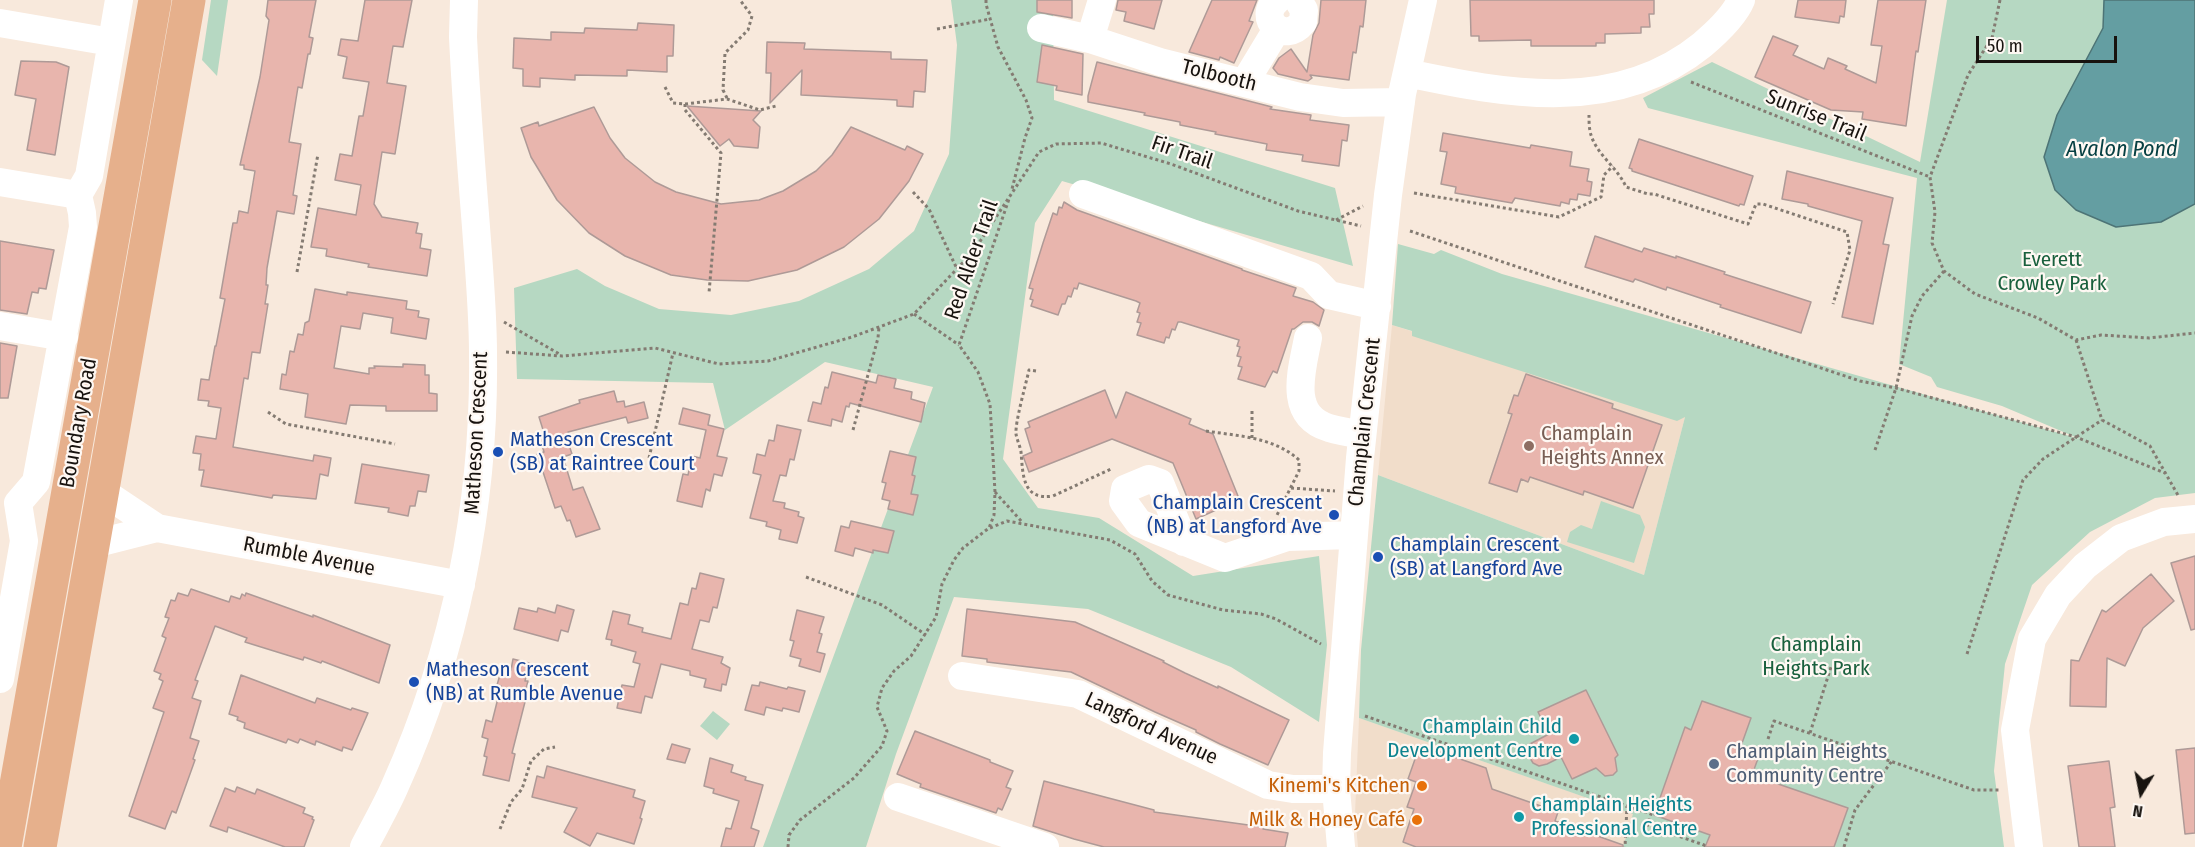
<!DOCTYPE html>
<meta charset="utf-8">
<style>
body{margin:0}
#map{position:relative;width:2195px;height:847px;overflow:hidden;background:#f8e9dc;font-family:"Fira Sans Condensed",sans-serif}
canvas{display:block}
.north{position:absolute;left:2111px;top:763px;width:60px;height:60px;-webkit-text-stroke:4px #fef8f3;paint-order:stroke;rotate:190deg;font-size:16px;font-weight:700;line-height:24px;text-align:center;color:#18130f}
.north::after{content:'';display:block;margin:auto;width:21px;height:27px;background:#18130f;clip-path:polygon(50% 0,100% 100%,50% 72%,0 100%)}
.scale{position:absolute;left:1976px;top:36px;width:141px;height:27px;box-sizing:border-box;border:3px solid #18130f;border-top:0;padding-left:8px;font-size:18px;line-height:21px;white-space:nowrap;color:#18130f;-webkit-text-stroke:4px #fef8f3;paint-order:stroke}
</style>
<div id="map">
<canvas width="2195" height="847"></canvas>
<div class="north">N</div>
<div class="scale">50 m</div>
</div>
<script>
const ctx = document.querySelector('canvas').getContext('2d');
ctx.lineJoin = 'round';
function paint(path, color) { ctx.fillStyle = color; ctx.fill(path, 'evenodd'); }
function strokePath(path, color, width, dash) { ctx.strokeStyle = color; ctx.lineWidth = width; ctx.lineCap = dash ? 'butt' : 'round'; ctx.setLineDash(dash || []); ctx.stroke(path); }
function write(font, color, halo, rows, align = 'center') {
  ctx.font = font + ' "Fira Sans Condensed",sans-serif'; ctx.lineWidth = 4.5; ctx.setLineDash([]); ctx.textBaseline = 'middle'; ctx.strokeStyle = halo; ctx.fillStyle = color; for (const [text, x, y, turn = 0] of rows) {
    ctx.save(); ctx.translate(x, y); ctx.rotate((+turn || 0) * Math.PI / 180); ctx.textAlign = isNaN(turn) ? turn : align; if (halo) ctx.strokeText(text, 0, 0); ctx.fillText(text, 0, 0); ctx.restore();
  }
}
paint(new Path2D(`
 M1392 325 1685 417 1644 575 1378 475Z
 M1359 718 1634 814 1623 847H1358L1355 814Z`), '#f1ddca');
paint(new Path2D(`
 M211 0H228L217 76 202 60Z
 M951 0H1053L1054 100 1335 188 1353 266 1062 181 1035 223 1003 459 1038 508 1099 518 1193 576 1319 556 1327 645 1319 722 1231 667 1088 609 954 597 896 754 866 847H763L933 387 825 362 725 430 713 383 517 379 514 288 577 269 605 286 659 309 731 315 799 301 869 269 914 231 949 154 957 45Z
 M1947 0H2195V493L2155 498 2090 532 2032 585 2005 664 1994 771 2004 847H1623L1633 814 1359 718 1361 650 1378 475 1644 575 1685 417 1677 421 1412 336V331L1392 325 1398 244 1434 254 1441 250 1502 274 2080 439 2002 406 1937 387 1931 377 1899 364 1917 178 1648 108 1643 98 1712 62 1920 162Z
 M1601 501 1640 515 1645 527 1634 563 1567 542 1570 532 1581 525 1592 529Z
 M713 711 730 724 717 740 700 726Z`), '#b6d8c2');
const water = new Path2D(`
 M2104 0H2195V204L2161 222 2116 227 2076 210 2055 190 2044 157 2057 115 2103 28Z`);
paint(water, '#649ea2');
strokePath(water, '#4d7476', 1.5);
const building = new Path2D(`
 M268 0H316L309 37 313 38 310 54H308L302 88 298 87 289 142 301 144 293 195 297 196 294 214 277 211 267 268 266 285H268L265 304H268L260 353 252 352 248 379 244 378 233 447 313 461 314 455 331 458 328 476 320 474 316 499 273 495 272 498 201 486 204 470H199L201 454 193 453 196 436 216 439 221 408 208 406 209 401 198 400 201 379 209 380 215 346H216L225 299 220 298 233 223H237L239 211 248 213 255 171 244 169V165H240L260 77 269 20 266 16Z
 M365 0H412L403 47 393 46 387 83 406 86 395 154 382 152 374 204 382 217 418 223 416 233 422 234 420 248 431 250 427 276 368 267 369 264 326 256 327 249 311 247 318 208 356 215 361 185 335 180 340 154 352 156 359 116H363L369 82 343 78 347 57 338 55 341 39 358 41Z
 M1037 0H1072V18L1037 12Z
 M1118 0H1162L1154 29 1124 21 1126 12 1116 10Z
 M1212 0H1257L1249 21 1253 22 1234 63 1220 57 1219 60 1189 52Z
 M1321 0H1366L1363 27 1360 26 1356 53 1353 52 1349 80 1310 75 1312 78 1308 81 1278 74 1273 68 1279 58 1291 49 1307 72 1313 35 1319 23Z
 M1470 0H1654V14H1649L1650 27H1641V33L1605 34V43H1596V46H1531V40L1479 41V36H1471Z
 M1798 0H1846L1844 17 1840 16 1839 23 1795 17Z
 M1878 0H1926L1918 52 1916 51 1906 126 1862 119 1863 112 1831 110 1755 77 1773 36 1798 46 1793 55 1824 69 1828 58 1847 66 1845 69 1876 83 1882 46 1871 45Z
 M638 23 674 25 673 56H667V72L627 70V76L575 75V80L540 78V87L523 86V69L513 68 514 38 551 40V32L584 33 585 28 637 30Z
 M767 42 805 43 804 49 891 52V59L927 60 925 92 914 91 913 107 897 106V100L801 95 802 70 770 103 771 73H766Z
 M1042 45 1083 54 1082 95 1056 90 1057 86 1037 82Z
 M21 61 56 62 69 67 55 155 27 150 36 99 15 95Z
 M1097 62 1272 107 1270 109 1311 115 1310 120 1349 125 1347 141 1342 140 1339 166 1302 161 1303 155 1266 150 1267 144 1215 134 1216 132 1180 125V122L1144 115 1145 113 1088 102V96Z
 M687 106 761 111 753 120 760 127 758 148 734 146 729 139 720 146Z
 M594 107 610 138 625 158 655 182 676 192 721 204 759 200 783 191 816 171 832 155 851 127 905 150 907 146 923 154 909 181 879 219 844 247 797 270 748 281 707 280 671 275 625 256 589 233 557 200 531 157 521 128 538 122 539 126Z
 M1443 133 1530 148 1531 145 1572 152 1570 166 1589 169 1587 181 1592 182 1590 196 1578 194 1577 200 1570 199 1569 204 1561 202 1560 206 1515 198 1512 203 1455 193 1456 187 1441 184 1447 152 1440 151Z
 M1639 139 1753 176 1744 205 1740 204 1739 206 1632 171V169L1629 168Z
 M1787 171 1893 198 1883 244 1889 245 1873 324 1842 317 1862 221 1808 206V204L1782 199Z
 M1064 202 1077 210 1242 269V270L1296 288 1293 296 1313 302 1324 310 1319 326 1312 322H1303L1294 329H1292L1277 373 1273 371 1265 387 1238 379 1242 367 1238 366 1241 357 1237 356 1240 347 1237 346 1239 340 1181 322H1178L1175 330 1172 329 1169 338 1166 337 1164 343 1137 335 1141 323 1137 322 1140 313 1137 312 1140 303 1136 301 1079 283 1077 289 1074 288 1071 297 1068 296 1065 304H1062L1058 315 1031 306 1033 300 1030 299 1033 289 1029 288 1043 243 1053 213 1057 215 1059 207 1062 208Z
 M1595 236 1642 252 1644 248 1676 258V256L1725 272 1724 274 1811 302 1801 333 1720 307 1721 305 1667 287 1666 290 1635 279 1633 282 1585 267Z
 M0 241 54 250 46 289 39 288 38 293 32 292 27 314 0 310Z
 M315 289 347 295V292L407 301 406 309 419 311 418 317 429 319 426 339 391 333 393 318 363 313 360 329 341 326 334 368 369 374V368H375L374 366 403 367V364L425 365V375H429V393L437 394V411H386V406L350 405 346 424 305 417 308 394 280 389 282 374 286 375 290 351 294 352 298 334 303 335 305 323 309 321Z
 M0 343 17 346 8 398H0Z
 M832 372 876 383 878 375 896 379 894 388 912 392 911 399 925 403 921 422 850 403 849 407 846 406 842 422 832 419 831 426 808 421 813 402 821 404 825 387 828 388Z
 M1526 374 1613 404 1612 408 1662 425 1633 508 1584 491 1583 495 1530 477 1528 482 1521 479 1517 492 1489 483 1512 414 1508 413 1514 395 1518 396Z
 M1105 390 1116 418 1126 392 1191 419 1189 424 1213 434 1238 496 1234 498 1236 501 1196 519 1173 463 1112 439 1029 472 1023 456 1032 452 1025 429 1030 427 1028 422Z
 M614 391 617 402 624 401 625 407 644 402 648 418 628 423 626 417 568 432 570 438 567 439 572 454 563 457 573 490 583 487 600 529 576 537 570 520 567 521 561 506 555 508 537 454 544 452 539 435 544 433 539 417 580 403 579 400Z
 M683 408 710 415 708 425 724 429 717 456 727 458 722 476 714 474 710 491 706 489 702 507 677 501 683 474 688 475 692 456 700 458 706 430 679 424Z
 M777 425 801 430 794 460 790 459 786 476 780 475 773 501 785 503 784 508 799 512 798 516 804 518 797 543 779 539 781 530 766 526 767 522 750 518 761 475 753 473 757 454 765 456 769 440 774 441Z
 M890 451 916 457 912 475 915 476 911 494 918 495 913 515 888 509 890 501 882 499 886 483 882 482Z
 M362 464 429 475 426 492 418 491 415 506H410L408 516 388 512 389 508 355 503Z
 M851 521 894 531 888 553 873 550V553L855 548 853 556 835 551 841 526 849 528Z
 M2195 556V629L2191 630 2171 563Z
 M700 573 724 579 717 608 713 607 709 622 700 620 692 649 723 657 721 663 730 668 726 685 722 684 721 691 704 687 706 679 690 675V671L661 664 652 698 645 696 641 713 617 708 622 685 634 687 640 664 633 662 636 652 611 645 612 640 606 639 613 611 630 615 628 624 643 628 642 632 671 639 680 603 688 605 692 588 696 589Z
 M2151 574 2174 601 2143 628 2125 666 2107 658 2106 707 2070 706 2071 660 2079 661 2102 610 2106 612Z
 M191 589 229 602 231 596 240 599 242 594 245 596 246 593 313 617V615L390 645 379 683 322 661 321 663 304 657 303 660 261 647 245 642 247 638 215 626 195 680 198 681 192 698 201 701 190 738 199 741 193 759 195 760 176 813 172 811 165 829 129 816 164 712 153 708 163 681 159 679 161 674 154 671 166 638 162 636 169 618 165 617 171 600 175 601 178 593 188 596Z
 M557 605 574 610 568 632 561 630 558 641 514 629 519 608 537 612 538 608 555 613Z
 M967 609 1075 622 1164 661 1163 662 1185 673 1218 688V686L1289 720 1268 765 1220 744 1196 732V730L1155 712 1071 672 987 662V659L962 656Z
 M797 610 824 617 819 633 822 634 817 652 825 654 820 672 799 666 801 659 790 656 794 641 790 640Z
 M513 659 529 663 525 681H528L524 697 526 698 512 753 515 754 509 781 483 775 487 757 484 756 488 739 482 737 486 720 492 722 501 686 497 685 502 668 511 670Z
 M241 675 315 703 317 698 351 710 352 708 368 713 352 750 343 747 342 751 316 741 315 745 300 739 298 743 288 739 286 743 244 728 245 723 237 720 238 717 229 714Z
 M760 682 787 689 788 687 805 691 799 712 783 708 782 711 766 707 764 715 745 710 752 685 759 686Z
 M1586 690 1618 755 1615 758 1617 771 1613 775 1605 776 1596 768 1572 779 1561 757 1547 764 1539 766 1533 763 1527 753 1528 745 1549 734 1538 712Z
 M1702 701 1751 718 1741 746 1760 753 1752 775 1848 808 1834 847H1705L1710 835 1654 815 1685 727 1691 730Z
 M915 731 990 760V762L1013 771 1006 787 1011 789 1002 810 998 808 996 813 920 787 921 784 897 774Z
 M672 744 690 749 685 763 667 759Z
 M1420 745 1486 768 1492 789 1558 812 1555 821 1623 845V847H1416L1403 842 1414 809 1407 807 1416 782 1408 779Z
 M2195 748V833L2185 834 2176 750Z
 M710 758 733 765 731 772 746 777 745 780 763 785 751 828 759 831 754 847H721L726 828 731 829 739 801 713 793 714 789 704 786Z
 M2109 761 2115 807 2110 808 2115 847H2079L2068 766Z
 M547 766 635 790 633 797 645 801 640 818 642 819 634 844 597 833 590 846 564 832 577 808 532 797 537 776 544 778Z
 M1044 781 1154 810V812L1263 827V829L1288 833 1285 847H1104L1074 839 1033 826Z
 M237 787 255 794 257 789 305 808 303 813 313 817 312 819 314 820 304 847H285L228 827 227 832 210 826 225 788 235 792Z`);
paint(building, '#e8b5ad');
strokePath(building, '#ae9a97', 1.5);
strokePath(new Path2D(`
 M986 0V4L998 47 1026 100 1032 118 1025 138 1012 189
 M2000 0 1992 38 1968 75 1930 177 1935 212 1932 243 1944 271 1975 294 2038 318 2076 340 2101 335 2149 338 2195 333
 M937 29 990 19
 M1691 82 1930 177
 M665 87 673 103 685 104 727 99 760 110 776 106
 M727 98 723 90 725 53 748 30 752 16 740 0
 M685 104V110L721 153 709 293
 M1589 115C1589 121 1589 129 1591 135 1597 155 1618 168 1626 187L1648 194H1654L1748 224 1756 204H1763L1847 232 1850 250 1833 304
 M913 192 929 209 957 269
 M1414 193 1559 217 1601 197 1604 175 1613 166
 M1336 220 1363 206
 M1410 231 1860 381 1896 388 2076 437 2165 473
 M297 272 318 154
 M914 314 959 345
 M504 322 561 355
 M2076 340 2102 420 2150 446 2179 497
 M506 352 562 356 655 348 719 364 768 361 852 337 914 314 973 252 1039 152 1056 144 1101 143 1171 164 1298 211 1361 226
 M1036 371 1029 370C1026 384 1015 422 1016 434 1017 440 1020 446 1021 452 1023 474 1022 501 1053 496L1111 469
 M268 412 286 424 395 444
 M853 430 878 338 879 327
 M1206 431C1238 436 1274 437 1299 460V471L1277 515
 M1252 438V411
 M1875 450 1896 388 1912 316 1922 296 1944 271
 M649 458 673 353
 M1291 488 1335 491
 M995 492 1023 523
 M990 528 1007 521 1110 540 1135 554 1152 581 1168 595 1223 610 1261 614 1276 619 1321 644
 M806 577 882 605 926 635
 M1967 654 2023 480 2043 459 2102 420
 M1365 716 1627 806 1625 847
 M1810 733 1831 667
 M1768 739 1774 721 1974 790H1999
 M1627 806 1651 814 1647 825 1704 845 1703 847
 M500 829 511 802 522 789 531 761 544 749 555 747
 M788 847 789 835 800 820 854 778 882 746 887 731 877 707 882 688 894 671 911 656 936 617 942 584 954 560 963 548 989 528 994 515 995 492 990 404 978 372 959 345 1009 199
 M1844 847 1855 810 1892 761`), '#847b72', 3, [3, 3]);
strokePath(new Path2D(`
 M1277 0C1256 18 1284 46 1303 22L1304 10 1298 0
 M0 23 111 42
 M1041 28 1090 39 1160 62 1300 97 1343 103 1401 102
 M1090 39 1102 0
 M1407 73C1506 94 1616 115 1702 45 1715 34 1734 17 1741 0
 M1245 82 1277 29
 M0 182 78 195
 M1083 194 1311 276 1329 295 1377 306
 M0 326 64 337
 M1308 338C1302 370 1287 415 1329 428 1340 431 1351 433 1362 435
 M103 492 157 528 461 585
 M18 503 36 482 83 227 82 213 78 195 89 176 119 0
 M1184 542 1160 483 1149 479 1125 489 1123 501 1139 523 1225 558 1287 537 1353 535
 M94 544 157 528
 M962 676 1078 694 1268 785 1293 789H1336
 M0 679 24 541 18 503
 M898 797 1045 847
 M364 847C374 827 386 807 395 786 456 651 485 502 483 354 483 312 479 269 476 227 471 164 466 100 463 37L464 0
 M1341 847 1336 789 1337 753 1360 458 1388 195 1402 94 1423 0
 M2029 847 2015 730 2032 639 2058 595 2085 566 2121 538 2164 522 2195 519`), '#fff', 28);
strokePath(new Path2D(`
 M5 847 155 0
 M40 847 189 0`), '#e6b08c', 33);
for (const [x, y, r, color] of [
 [1529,446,6,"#8d6e63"],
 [498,452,6,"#1a4fb4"],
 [1334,515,6,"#1a4fb4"],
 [1378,557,6,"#1a4fb4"],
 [414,682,6,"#1a4fb4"],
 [1574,739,6,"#0f9aa8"],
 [1714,764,6,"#5c6f8a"],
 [1422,786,6,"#e8710a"],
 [1519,817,6,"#0f9aa8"],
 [1417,820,6,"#e8710a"]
]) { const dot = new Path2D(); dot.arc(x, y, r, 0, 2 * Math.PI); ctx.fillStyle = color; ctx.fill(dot); strokePath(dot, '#fef8f3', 2); }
write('21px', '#18130f', '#fef8f3', [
 ["Tolbooth",1219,76,14],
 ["Sunrise Trail",1816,116,22],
 ["Fir Trail",1182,153,19],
 ["Red Alder Trail",972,260,-71],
 ["Champlain Crescent",1365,422,-84],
 ["Boundary Road",79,423,-80],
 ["Matheson Crescent",477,433,-87],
 ["Rumble Avenue",309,557,11],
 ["Langford Avenue",1151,729,25]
]);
write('21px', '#19603d', '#fef8f3', [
 ["Everett",2052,260],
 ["Crowley Park",2052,284],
 ["Champlain",1816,645],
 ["Heights Park",1816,669]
]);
write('21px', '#785e54', '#fef8f3', [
 ["Champlain",1541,434],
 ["Heights Annex",1541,458]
], 'left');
write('21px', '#164399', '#fef8f3', [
 ["Matheson Crescent",510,440],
 ["(SB) at Raintree Court",510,464],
 ["Champlain Crescent",1322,503,"right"],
 ["(NB) at Langford Ave",1322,527,"right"],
 ["Champlain Crescent",1390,545],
 ["(SB) at Langford Ave",1390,569],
 ["Matheson Crescent",426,670],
 ["(NB) at Rumble Avenue",426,694]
], 'left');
write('21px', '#0d838f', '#fef8f3', [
 ["Champlain Child",1562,727],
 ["Development Centre",1562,751],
 ["Champlain Heights",1531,805,"left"],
 ["Professional Centre",1531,829,"left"]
], 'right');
write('21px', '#4e5e75', '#fef8f3', [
 ["Champlain Heights",1726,752],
 ["Community Centre",1726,776]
], 'left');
write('21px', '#c56008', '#fef8f3', [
 ["Kinemi's Kitchen",1410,786],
 ["Milk & Honey Café",1405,820]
], 'right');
write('italic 22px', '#074043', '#fef8f3', [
 ["Avalon Pond",2122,150]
]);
</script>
